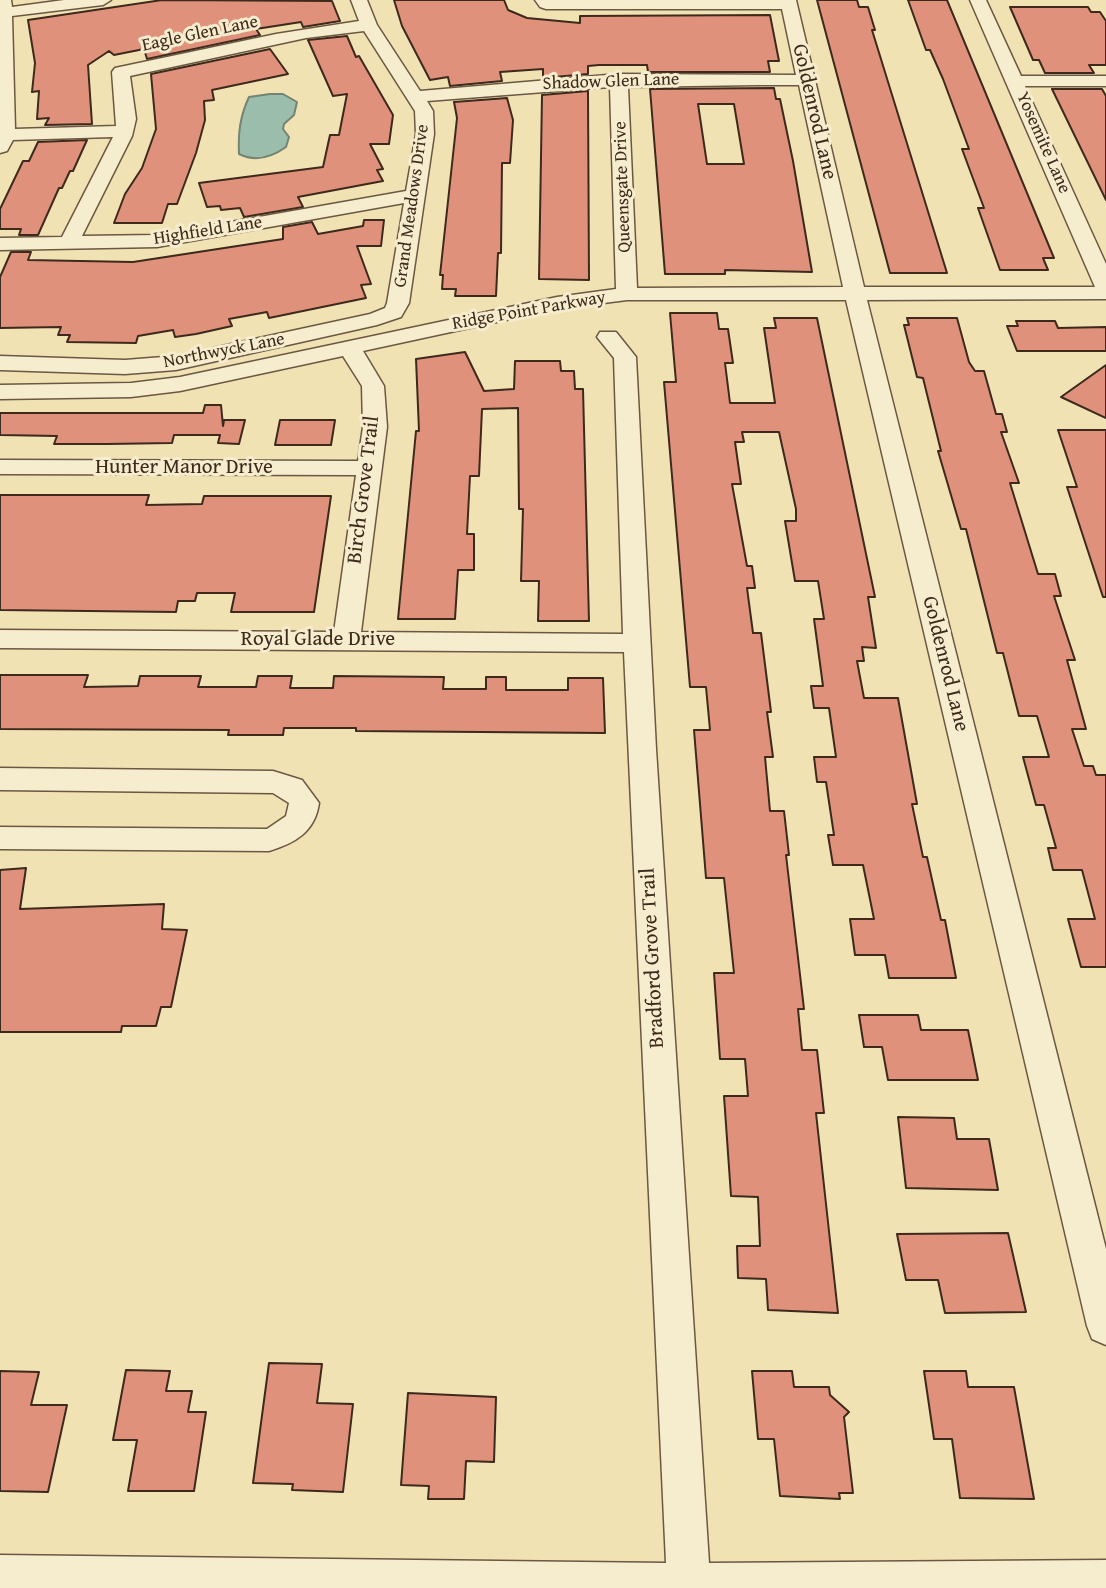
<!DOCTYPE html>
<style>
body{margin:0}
canvas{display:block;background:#f1e2b4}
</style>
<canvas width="1106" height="1588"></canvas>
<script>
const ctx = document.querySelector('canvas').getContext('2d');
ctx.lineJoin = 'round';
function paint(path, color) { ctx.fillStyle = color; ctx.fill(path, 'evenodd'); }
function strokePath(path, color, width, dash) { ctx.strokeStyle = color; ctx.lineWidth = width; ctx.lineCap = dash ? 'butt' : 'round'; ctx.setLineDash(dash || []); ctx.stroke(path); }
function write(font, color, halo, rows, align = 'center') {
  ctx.font = font + ' "Gentium Book Plus",serif'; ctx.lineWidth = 6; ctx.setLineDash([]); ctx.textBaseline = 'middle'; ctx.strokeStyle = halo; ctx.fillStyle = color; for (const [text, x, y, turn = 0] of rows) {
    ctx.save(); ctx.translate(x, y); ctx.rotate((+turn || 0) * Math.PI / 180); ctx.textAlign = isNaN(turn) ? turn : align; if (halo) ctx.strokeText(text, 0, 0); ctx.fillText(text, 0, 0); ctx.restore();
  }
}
const water = new Path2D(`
 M270 94H283L297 102 294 115 284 124 283 129 289 137 286 147C272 157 255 162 239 154 238 133 240 116 249 97Z`);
paint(water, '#9bbeac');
strokePath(water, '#758372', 2);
const building = new Path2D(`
 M162 0 332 1 340 21 303 27 301 22 256 29 260 35 147 59 144 49 114 55 109 51 88 65 92 124 45 125 49 118 37 119 39 91 32 92 35 63 28 20Z
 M394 0H504L508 10 527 18 580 23V16L770 15 779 61H768L770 72H648L647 65H599L588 66V74L543 78V69L500 72 502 81 450 86 448 77 430 80 402 26Z
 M817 0H857L859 7H868L875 30H872L947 273H890Z
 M908 0H947L1054 258H1043L1048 270H1000L978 208H984L962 149H969L943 79 930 50H926Z
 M1010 7H1088L1091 12H1100L1106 21V65H1089L1094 73H1045L1039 60H1033Z
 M347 36 356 57 359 56 393 115 389 144H370L383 169 377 170 383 181 298 197 303 207 244 217 240 208 221 210 220 206 207 207 199 183 323 167 330 135H339L347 94 333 96 308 40Z
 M270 49 288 74 212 90 214 100 204 101 205 120 196 153 177 204H168L162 223H114L125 194 142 168 156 129 151 74Z
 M774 88 776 99H780L793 161 812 272 725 270V274H665L650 89ZM698 104H734L744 164H707Z
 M1052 89H1102L1106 96V200Z
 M588 91 589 280 539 279 542 95Z
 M507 98 513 120 510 163H502L501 253H498L496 296H455L456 289H442L443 275H440L457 118 454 102Z
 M87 140 73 171H70L62 188H59L38 235H19L21 229H0V209L23 161H29L38 142Z
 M364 220H384L381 246H357L371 284 361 285 366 298 269 318 267 312 229 319 232 326 196 334 175 337 173 330 138 336 136 343 67 342 70 335H58L61 327 0 328V277L11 252H31L28 260 133 262 283 239V227L312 222 318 234 363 226Z
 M670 313H717L719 329H728L733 363H725L730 403H775L764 328H776L774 318H817L875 597H868L876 648 862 647 864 661H857L864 698H898L917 804H912L923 857H927L941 920H945L956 978H889L885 955H855L850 919H874L863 865H833L828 835H834L826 782H817L814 757H836L829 708H814L811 686H823L814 619H824L818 581H795L785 521H796V509L779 432H742L744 442H735L741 484H732L747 566H752L755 588H747L753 633H761L771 712H767L773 757H765L770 811H784L789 855H786L804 1009H798L802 1050H817L824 1113H816L838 1313 768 1310 766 1279 738 1278 737 1246H760L758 1197 731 1196 724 1096H748L745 1059H720L714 973H734L724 878H706L694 730H710L706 687H690L664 382H676Z
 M907 318H957L969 362 975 371H984L996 414H1002L1007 432H1001L1019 483H1010L1038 574H1055L1061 596H1054L1075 660H1067L1086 729H1072L1084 766H1093L1096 775H1106V967H1081L1068 919H1095L1082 870H1053L1048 848H1056L1044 805H1036L1023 757H1049L1037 716H1019L1003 653H997L966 529H961L938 451H941L923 378 917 377 904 325H909Z
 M1016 321H1055L1058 328 1106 327V351H1017L1007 326H1018Z
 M465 352 484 391 514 389 515 361H560L561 371H574L575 389H583L589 621H538L539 581H521L523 509H519L518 408 482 409 479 476H470L467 534H474V570H458L455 619H398L416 431H419L416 359Z
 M1106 365V418L1061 397Z
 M205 405H221L223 426 224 420H245L239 444 218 443 220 435H174L172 443 107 444H54L57 436 0 435V413H203Z
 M280 420H335L331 445H275Z
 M1058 430H1106V597H1103L1067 487H1077Z
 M0 495H149L146 505 202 504 204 496H331L314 612H231L235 593H197L195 601H178L176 612 0 610Z
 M0 675H88L84 687 138 686 140 676H201L198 687H256L258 676H292L290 688H333L334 676 444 677 443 689H486V677H506V690H568V678H603L605 733 356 731V728H284L283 735H228L229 730 0 729Z
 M26 868 20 909 164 904 162 929 187 930 171 1007H161L156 1026H122L121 1032H0V870Z
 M859 1015H918L921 1030H968L978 1080H888L882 1047H864Z
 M898 1117 954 1118 957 1139H989L998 1190 906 1188Z
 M1008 1233 1026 1312 945 1313 938 1280H906L897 1234Z
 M269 1363 322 1364 317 1403 353 1404 343 1492 292 1490 293 1484 253 1483Z
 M126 1370 170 1371 166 1391H192L188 1412H206L194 1491H128L137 1440H113Z
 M0 1371 39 1372 31 1405H67L48 1492 0 1491Z
 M752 1371H792L794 1387H829L830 1395 849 1412 844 1417 853 1493H839L840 1499 780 1496 774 1439H758Z
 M924 1371H966L968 1387H1014L1034 1499 960 1498 952 1439H934Z
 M408 1393 496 1397 494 1462 466 1461 464 1499H428L429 1486 401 1485Z`);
paint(building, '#df917b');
strokePath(building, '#3d2a1c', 2);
const minor = new Path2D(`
 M0 0H11L12 7 64 0H111L103 5 12 16 15 129 116 126 112 72 115 68 276 34 359 21 351 0H367L377 25 420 91 619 74 796 75 782 9H546L540 7 535 0H796L864 287H1095L970 0H986L1021 76H1106V86H1025L1106 264V299L867 300 1106 1249V1345L1092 1339 1087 1326 846 300H627L557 309 363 351 384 386 387 427 361 632 623 634 614 358 597 337 600 332H616L636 357 656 749 709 1563 1106 1560V1588H0V1555L666 1563 624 652 0 648V630L334 632 356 475 0 474V460L358 461 363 427 362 386 343 356 180 391 131 397 0 399V385L131 383 180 377 557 297 616 289 610 87 427 101 433 111 434 134 409 303 401 317 377 325 176 370 125 374 0 370V356L125 360 176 356 370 314 385 308 387 303 404 203 157 247 0 250V238L62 237 113 137 13 140 7 151 0 153ZM364 31 415 111 416 134 406 191 157 235 82 236 132 136 136 119 130 76 306 38ZM757 85H799L843 287 637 288 628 87Z
 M0 768 273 771 302 780 319 803C315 832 295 843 269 851L0 849V827L267 829 286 816 289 803 273 793 0 790Z`);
strokePath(minor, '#6a5842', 3);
paint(minor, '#f6ecce');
write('18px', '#3d2a1c', '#f6ecce', [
 ["Eagle Glen Lane",200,34,-12],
 ["Shadow Glen Lane",611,82,-2],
 ["Yosemite Lane",1043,143,66],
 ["Queensgate Drive",623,187,-92],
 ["Grand Meadows Drive",412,206,-82],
 ["Highfield Lane",208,231,-9],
 ["Ridge Point Parkway",529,311,-10],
 ["Northwyck Lane",224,351,-11]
]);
write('21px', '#3d2a1c', '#f6ecce', [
 ["Goldenrod Lane",814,112,77],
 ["Hunter Manor Drive",184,468],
 ["Birch Grove Trail",364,490,-83],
 ["Royal Glade Drive",318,640],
 ["Goldenrod Lane",945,664,76],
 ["Bradford Grove Trail",653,958,-93]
]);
</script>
